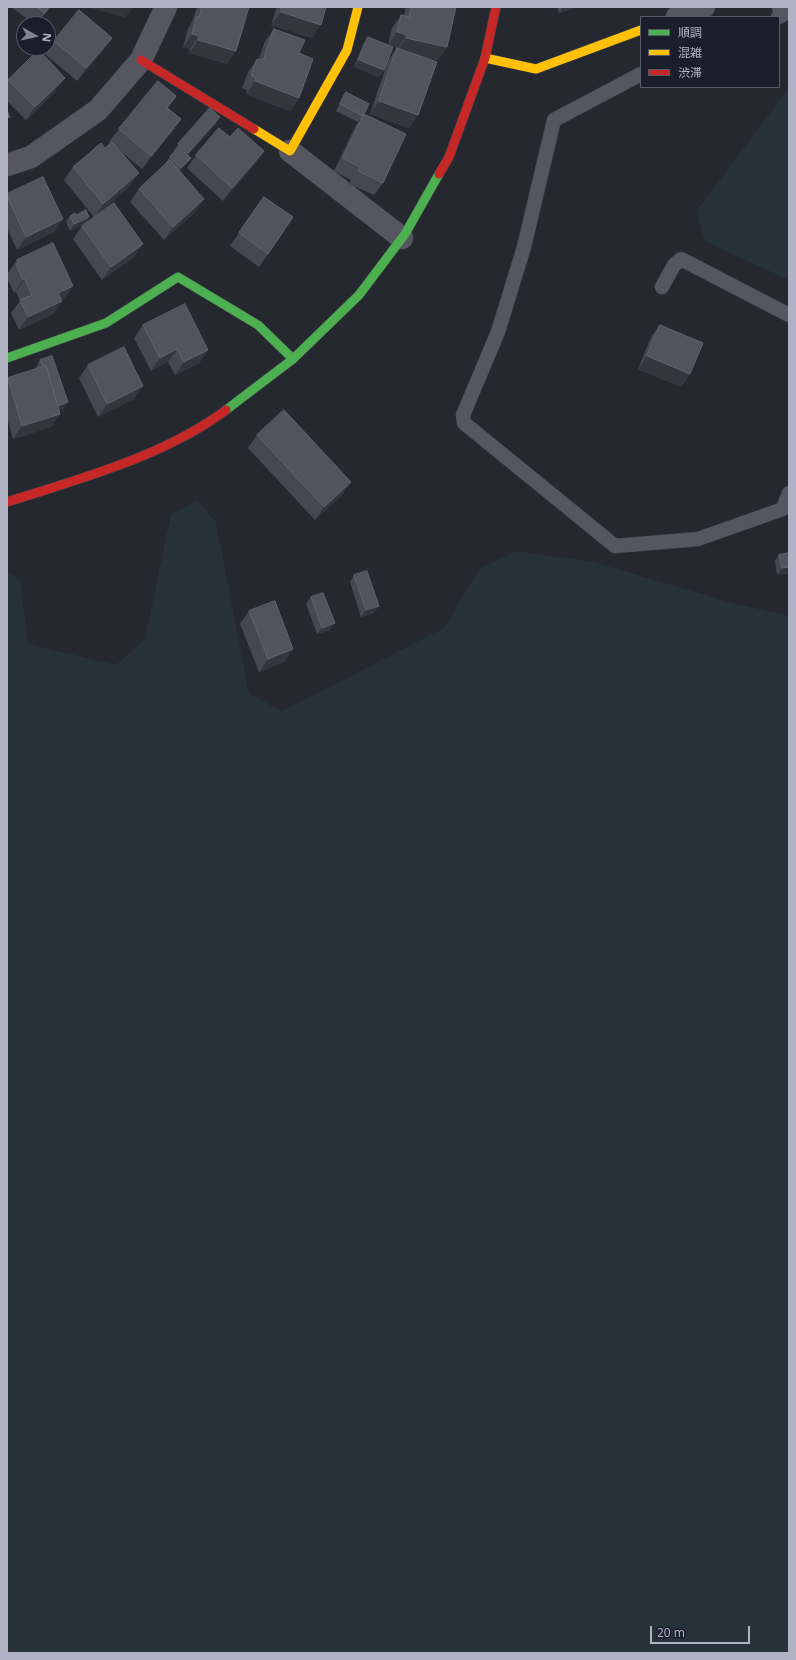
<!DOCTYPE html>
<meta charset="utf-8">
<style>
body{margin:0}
#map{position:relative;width:796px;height:1660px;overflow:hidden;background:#262830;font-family:"Noto Sans","Noto Sans JP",sans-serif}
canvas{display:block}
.frame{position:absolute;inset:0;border:8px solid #afb2c2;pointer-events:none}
.legend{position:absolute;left:640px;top:16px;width:140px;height:72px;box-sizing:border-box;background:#1a1d2a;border:1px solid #565967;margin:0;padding:5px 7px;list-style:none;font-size:12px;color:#afb2c2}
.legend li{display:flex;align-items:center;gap:8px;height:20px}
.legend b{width:20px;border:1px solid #565967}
.north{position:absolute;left:16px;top:16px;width:40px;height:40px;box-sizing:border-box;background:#1a1d2a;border:1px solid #565967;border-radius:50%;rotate:98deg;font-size:11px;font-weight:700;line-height:16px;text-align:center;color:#afb2c2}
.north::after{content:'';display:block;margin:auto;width:14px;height:18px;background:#7f828f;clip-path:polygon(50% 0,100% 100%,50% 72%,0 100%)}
.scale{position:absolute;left:650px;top:1626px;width:100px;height:18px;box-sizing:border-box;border:2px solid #afb2c2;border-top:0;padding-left:5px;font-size:12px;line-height:14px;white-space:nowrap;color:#afb2c2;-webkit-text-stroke:3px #1a1d2a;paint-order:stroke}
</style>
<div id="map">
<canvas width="796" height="1660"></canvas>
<div class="frame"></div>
<ul class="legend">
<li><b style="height:5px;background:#4caf50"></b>順調</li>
<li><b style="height:5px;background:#ffc107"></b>混雑</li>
<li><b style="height:5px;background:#c62828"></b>渋滞</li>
</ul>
<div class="north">N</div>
<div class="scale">20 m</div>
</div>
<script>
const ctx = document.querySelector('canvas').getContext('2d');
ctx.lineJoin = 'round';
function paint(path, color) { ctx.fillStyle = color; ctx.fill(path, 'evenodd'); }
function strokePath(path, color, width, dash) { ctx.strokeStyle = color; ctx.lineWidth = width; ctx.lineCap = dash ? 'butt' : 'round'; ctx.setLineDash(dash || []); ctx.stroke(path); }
paint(new Path2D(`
 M789 88V280L704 241 697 210Z
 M197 500 216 522 249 694 282 711 444 628 479 569 517 551 594 562 732 603 789 616V1653H7V572L20 580 28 644 116 665 145 639 171 514Z`), '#263237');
const lane = new Path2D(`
 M778 17 783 15 779 7
 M641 74 554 120 524 247 498 332 463 415 464 423 615 546 698 539 783 509 789 493
 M662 287 674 265 681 259 789 315`);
const street = new Path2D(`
 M677 17 704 7
 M290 151 402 238
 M7 165 31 157 98 110 141 60 166 7`);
const fast = new Path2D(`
 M7 358 106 323 178 277 258 325 293 359
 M226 410 293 359 359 295 405 234 439 174`);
const slow = new Path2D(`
 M485 58 536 69 641 30
 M254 129 290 151 347 50 358 7`);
const jam = new Path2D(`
 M141 60 254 129
 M439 174 449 157 485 58 496 7
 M7 502C79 479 165 456 226 410`);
strokePath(lane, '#424349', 15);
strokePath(street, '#424349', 23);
strokePath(fast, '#424349', 10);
strokePath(slow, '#424349', 10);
strokePath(jam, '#424349', 10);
strokePath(lane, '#55565f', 14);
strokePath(street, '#55565f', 22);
strokePath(fast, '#4caf50', 9);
strokePath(slow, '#ffc107', 9);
strokePath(jam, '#c62828', 9);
paint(new Path2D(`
 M11 7H50L37 24H34Z
 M197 7H249L227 64 189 53 190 49 183 47 188 29 192 22Z
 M277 7H326L312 38 271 25Z
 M406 7H456L447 47 438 60 420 56 418 115 409 128 370 114 388 61 397 48H398L389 45 379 77 354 67 363 44 368 37 388 45 392 28 401 15H404Z
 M557 7H577L559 13Z
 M274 29 299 53V98L290 111 246 94 247 90 242 88 248 72 257 59H259L265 41Z
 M54 41 103 51 77 81 45 54Z
 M8 80 56 90 26 120 7 101V82Z
 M346 92 363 116 358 122 336 111 342 99Z
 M168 108 181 119 172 132 142 169 119 150 130 186 94 217 64 180 73 167 105 148 111 143 109 142 119 129Z
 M364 114 383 183 374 195 349 184 351 180 334 171 355 127Z
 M216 124 188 155 191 158 186 164 180 171 195 212 164 240 130 202 139 189 166 164H165L170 157 175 152 174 151 178 144Z
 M230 137 264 151 255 164 223 201 187 168 196 155Z
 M7 194 63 219 54 232 17 250 7 228Z
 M264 197 268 254 259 267 230 246Z
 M76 215 89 217 85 223 70 231 66 222 70 216Z
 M82 226 134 257 102 280 73 239Z
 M17 260 73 286 64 299 61 300 62 301 53 314 19 330 11 313 20 301 16 292 14 293 7 278 8 273Z
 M143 325 208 350 199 363 175 375 168 362 151 371 134 338Z
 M660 325 690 374 681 387 638 369 651 337Z
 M40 360 64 409 59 410 60 414 51 427 13 439 7 418V379L8 378 36 369V367Z
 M88 365 134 399 98 417 79 378Z
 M257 435 342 495 315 520 248 448Z
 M779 555 789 573 777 575 775 561Z
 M354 575 374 613 361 617 350 582Z
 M311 597 330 630 317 634 306 604Z
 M249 611 293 649 284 662 259 672 240 624Z`), '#464851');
paint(new Path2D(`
 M88 7H133L125 18Z
 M563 7H577L559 13Z
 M281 12 321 25 312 38 271 25Z
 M397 32 407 35 398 48 388 45Z
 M192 34 199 36 190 49 183 47Z
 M112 38 103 51 77 81 86 68Z
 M406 38 447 47 438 60 397 51Z
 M198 40 236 51 227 64 189 53Z
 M359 60 384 70 379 77 354 67Z
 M65 78 56 90 26 120 35 107Z
 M255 81 299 98 290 111 246 94Z
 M379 101 418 115 409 128 370 114Z
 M220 117 216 124 184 160 188 153Z
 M181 119 172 132 142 169 151 156Z
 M264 151 255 164 223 201 232 188Z
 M191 158 186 164 177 175 181 168Z
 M139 173 130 186 94 217 103 204Z
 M204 199 195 212 164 240 173 227Z
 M89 217 85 223 70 231 74 224Z
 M63 219 54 232 17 250 26 237Z
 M143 244 134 257 102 280 111 267Z
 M25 279 16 292 14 293 23 280Z
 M73 286 64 299 49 306 58 293Z
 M62 301 53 314 19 330 28 317Z
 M177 349 168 362 151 371 160 358Z
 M208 350 199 363 175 375 184 362Z
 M647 356 690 374 681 387 638 369Z
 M143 386 134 399 98 417 107 404Z
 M68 402 64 409 52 413 56 406Z
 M60 414 51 427 13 439 22 426Z
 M351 482 342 495 315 520 324 507Z
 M789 567V573L777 575 782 568Z
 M379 606 374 613 361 617 366 610Z
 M335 623 330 630 317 634 322 628Z
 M293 649 284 662 259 672 268 659Z`), '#34363e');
const building = new Path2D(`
 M37 7H49L45 13Z
 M202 7H249L236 51 198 40 199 36 192 34 197 16 199 17Z
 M282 7H326L321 25 281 12Z
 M412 7H456L447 47 406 38 407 35 397 32 401 15 409 17Z
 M79 10 112 38 86 68 54 41Z
 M274 29 305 40 299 53 313 59 299 98 255 81 256 78 251 75 257 59 263 60Z
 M368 37 393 47 384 70 359 60Z
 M397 48 437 62 418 115 379 101Z
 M39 50 65 78 35 107 8 80Z
 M158 81 176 96 167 108 181 119 151 156 119 129Z
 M346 92 369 104 363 116 340 104Z
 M210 108 220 117 188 153 178 144Z
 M7 111 10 117 7 118Z
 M364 114 406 134 383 183 358 171 360 167 343 158Z
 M219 128 230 137 238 128 264 151 232 188 196 155Z
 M112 142 139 173 103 204 73 167 101 143 105 148Z
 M179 147 191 158 181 168 170 157Z
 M170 160 204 199 173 227 139 189Z
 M43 177 63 219 26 237 7 196V194Z
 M264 197 293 217 268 254 239 233Z
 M114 203 143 244 111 267 82 226Z
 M86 210 89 217 74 224 70 216 75 213 76 215Z
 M53 243 73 286 58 293 62 301 28 317 20 300 32 295 25 279 23 280 16 264 18 263 17 260Z
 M185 304 208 350 184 362 177 349 160 358 143 325Z
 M660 325 703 343 690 374 647 356Z
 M124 347 143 386 107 404 88 365Z
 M52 356 68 402 58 406 46 366 43 367 40 360Z
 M46 366 60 414 22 426 8 378Z
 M284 410 351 482 324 507 257 435Z
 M789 553V567L782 568 779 555Z
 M367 571 379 606 366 610 354 575Z
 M323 593 335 623 322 628 311 597Z
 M275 601 293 649 268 659 249 611Z`);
paint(building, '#51535d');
strokePath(building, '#60626d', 1);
</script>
